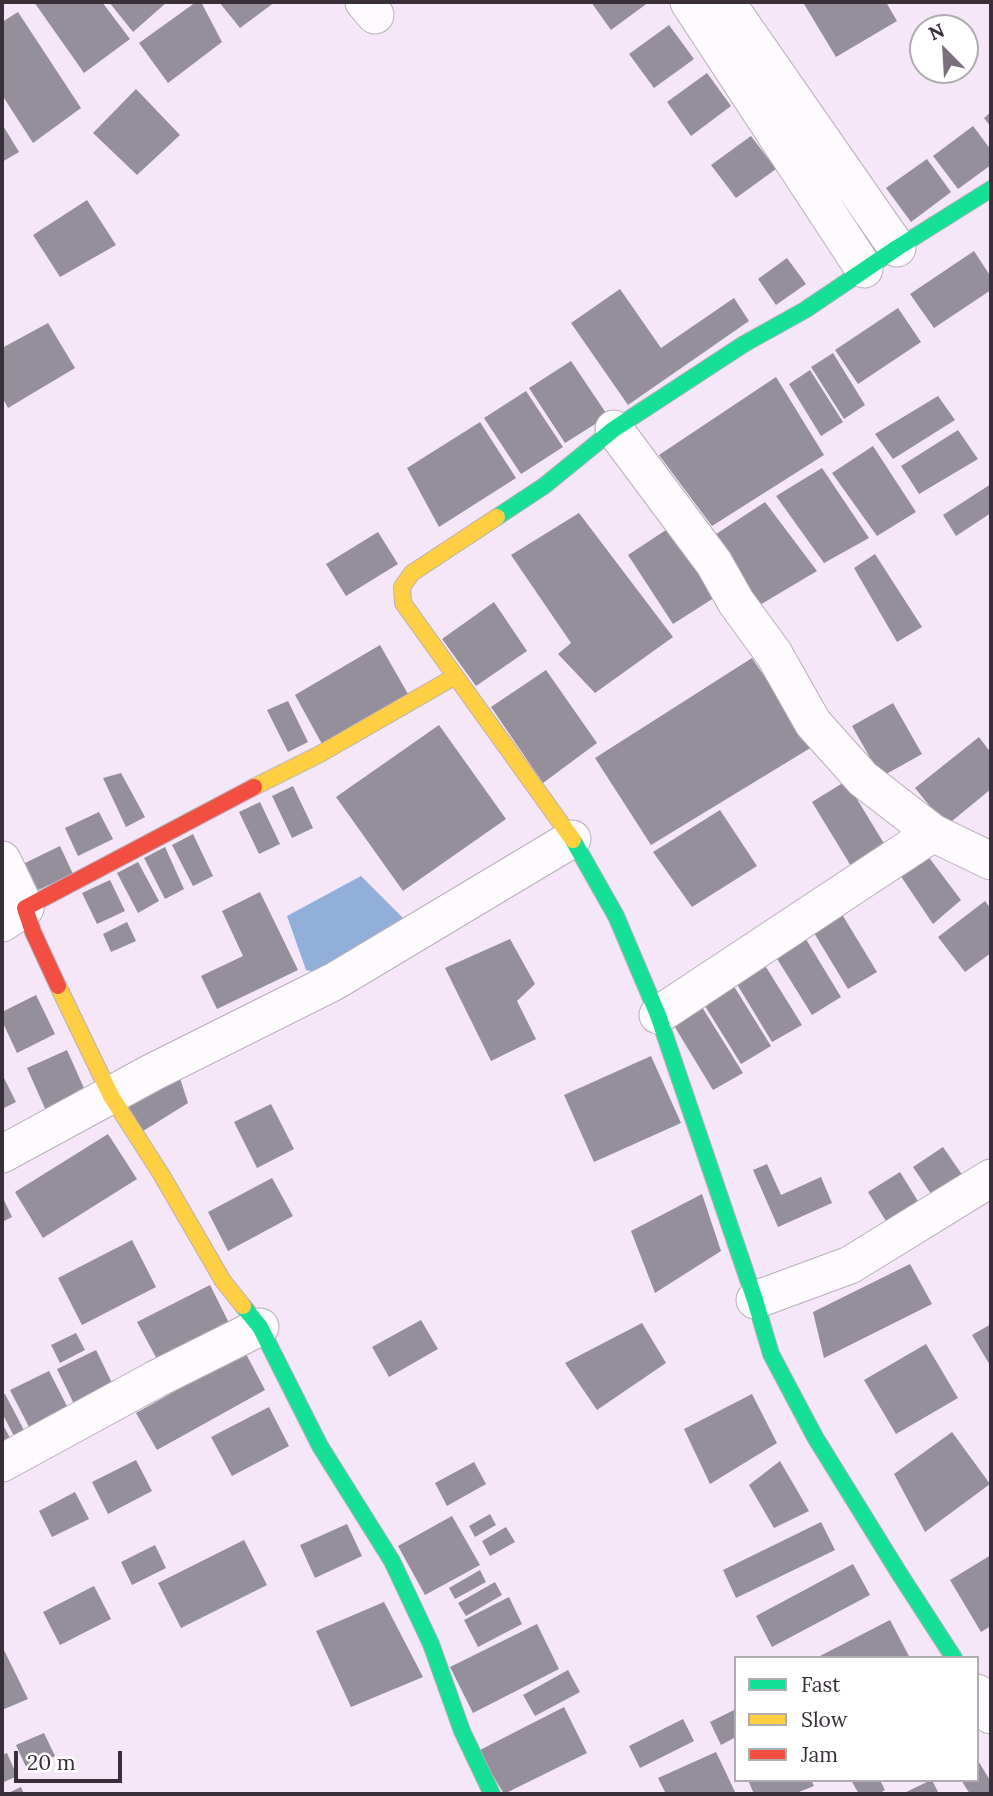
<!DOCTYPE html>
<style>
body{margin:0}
#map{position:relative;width:993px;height:1796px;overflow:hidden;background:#f5e7f7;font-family:Lora,serif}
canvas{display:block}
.frame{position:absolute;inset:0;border:4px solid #382f39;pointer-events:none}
.legend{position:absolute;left:734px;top:1656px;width:245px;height:126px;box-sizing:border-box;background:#fff;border:2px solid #afacb0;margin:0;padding:9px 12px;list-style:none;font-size:21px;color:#382f39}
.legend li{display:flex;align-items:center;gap:14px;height:35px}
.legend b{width:35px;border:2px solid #afacb0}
.north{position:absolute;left:909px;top:14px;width:70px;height:70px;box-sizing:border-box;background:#fff;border:2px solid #afacb0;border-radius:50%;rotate:336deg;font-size:19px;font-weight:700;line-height:28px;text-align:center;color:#382f39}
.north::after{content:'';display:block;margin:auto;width:24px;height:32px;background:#7a6f7c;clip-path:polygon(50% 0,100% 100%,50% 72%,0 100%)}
.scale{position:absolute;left:14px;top:1751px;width:108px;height:32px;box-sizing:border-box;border:4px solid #382f39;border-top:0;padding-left:9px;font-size:21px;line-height:24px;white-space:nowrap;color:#382f39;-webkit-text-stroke:5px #fff;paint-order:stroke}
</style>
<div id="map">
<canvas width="993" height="1796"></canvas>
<div class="frame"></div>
<ul class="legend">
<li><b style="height:9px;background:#16e098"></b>Fast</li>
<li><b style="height:9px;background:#ffcf43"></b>Slow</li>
<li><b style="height:9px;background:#f24e42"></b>Jam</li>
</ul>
<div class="north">N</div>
<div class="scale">20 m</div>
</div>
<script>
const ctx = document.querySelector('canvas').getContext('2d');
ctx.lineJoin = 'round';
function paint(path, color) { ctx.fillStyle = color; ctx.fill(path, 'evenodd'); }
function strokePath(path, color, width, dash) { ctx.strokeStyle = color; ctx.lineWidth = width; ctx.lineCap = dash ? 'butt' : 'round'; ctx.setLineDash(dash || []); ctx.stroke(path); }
paint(new Path2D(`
 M361 876 403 918 400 926 316 972 306 970 287 916Z`), '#92afd9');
paint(new Path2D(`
 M34 2H102L130 39 84 73Z
 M109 2H167L133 32Z
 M196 2H201L222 42 168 83 139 43Z
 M219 2H275L240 28Z
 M591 2H649L611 30Z
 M807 2H886L897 21 836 57 804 4Z
 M18 12 81 108 33 143 2 95V22Z
 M669 25 694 59 654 88 629 54Z
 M707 73 731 106 691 136 667 102Z
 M136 89 180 135 137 175 93 133Z
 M991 112V127L984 118Z
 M2 124 19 152 2 162Z
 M973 126 991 150V165L958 189 933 156Z
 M751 136 776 169 736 198 711 165Z
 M927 159 951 192 911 222 886 188Z
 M87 200 116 245 60 277 33 235Z
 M974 251 991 277V290L934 328 910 294Z
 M787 258 806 284 776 305 758 279Z
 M620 289 661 348 734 298 749 321 628 405 571 323Z
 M898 308 921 342 858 384 835 350Z
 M48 323 75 368 8 408 2 397V348Z
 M833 353 865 405 844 419 811 367Z
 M571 361 608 416 565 443 529 388Z
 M810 370 843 422 821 436 789 384Z
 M776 377 824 455 712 526 659 455Z
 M526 391 563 447 521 474 484 418Z
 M938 396 955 420 893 459 875 434Z
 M480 422 516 478 439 527 407 468Z
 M958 430 978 459 919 494 901 466Z
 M873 446 916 512 877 536 832 473Z
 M822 468 869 538 824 563 776 496Z
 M991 484V513L956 536 943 515Z
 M765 502 817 571 758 606 710 538Z
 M579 513 673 637 595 693 558 654 571 643 511 555Z
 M672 526 717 596 673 624 628 555Z
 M378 532 398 564 346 596 326 564Z
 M875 554 922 627 897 642 854 568Z
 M494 602 527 651 476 686 442 639Z
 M380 645 408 694 322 744 295 695Z
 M752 658 812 747 651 845 595 758Z
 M546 670 597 743 543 783 491 707Z
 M288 701 308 742 288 752 267 710Z
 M893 703 922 754 881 777 852 726Z
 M439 725 506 819 403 891 336 797Z
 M979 737 991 753V789L946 826 915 788Z
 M121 773 145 817 126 827 103 778Z
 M846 781 888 850 854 871 812 802Z
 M293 786 313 828 292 838 272 796Z
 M260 802 280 844 259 854 239 812Z
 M720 810 757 866 692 907 653 852Z
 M99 812 113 839 78 856 65 828Z
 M193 834 213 876 193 886 172 845Z
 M918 843 961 900 933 924 892 863Z
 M60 846 73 874 38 890 25 863Z
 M165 847 184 889 165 899 144 858Z
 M138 862 159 901 138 913 117 873Z
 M110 880 125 911 97 924 82 893Z
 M260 892 298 970 217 1009 201 976 243 956 222 911Z
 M985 901 991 909V953L965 972 938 937Z
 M837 906 877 972 848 989 808 923Z
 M127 922 136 941 111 952 103 934Z
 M801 931 841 997 812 1015 771 949Z
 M510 939 535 984 517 1001 536 1039 491 1061 445 968Z
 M761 959 802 1025 772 1042 732 976Z
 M730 980 771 1046 741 1064 700 998Z
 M36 995 55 1034 17 1053 2 1021V1012Z
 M702 1007 743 1073 713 1090 673 1024Z
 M67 1050 87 1095 47 1113 27 1068Z
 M651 1056 681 1123 594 1162 564 1095Z
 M178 1072 188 1103 143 1131 125 1102Z
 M2 1074 16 1102 2 1109Z
 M271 1104 294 1149 257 1168 234 1122Z
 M108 1134 137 1179 43 1238 15 1192Z
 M943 1147 963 1176 933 1197 913 1167Z
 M767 1164 781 1195 821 1177 832 1203 778 1227 753 1170Z
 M900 1172 921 1206 889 1226 868 1192Z
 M272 1178 293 1216 228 1251 208 1212Z
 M702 1194 721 1251 655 1293 631 1231Z
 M2 1196 12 1217 2 1222Z
 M132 1240 156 1287 82 1325 58 1278Z
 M910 1264 932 1304 824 1358 813 1312Z
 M210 1285 229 1323 158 1361 137 1322Z
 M421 1320 438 1349 389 1377 372 1347Z
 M642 1323 666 1363 597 1410 565 1363Z
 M991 1324V1367L972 1335Z
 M76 1333 85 1350 60 1363 51 1345Z
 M926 1344 958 1398 896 1434 864 1380Z
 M96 1350 115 1389 76 1408 57 1369Z
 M245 1352 265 1390 157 1450 136 1413Z
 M49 1371 69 1410 30 1429 10 1390Z
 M5 1394 25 1432 15 1438 2 1413V1395Z
 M752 1394 777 1443 710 1484 684 1429Z
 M269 1407 289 1446 232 1476 211 1437Z
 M2 1423 10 1438 2 1443Z
 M952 1432 990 1484 925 1532 894 1474Z
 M136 1460 152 1491 108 1514 92 1482Z
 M780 1461 809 1511 774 1528 749 1485Z
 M474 1462 486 1484 447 1506 435 1483Z
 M75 1492 89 1519 52 1537 39 1511Z
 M490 1514 496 1525 475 1537 469 1526Z
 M452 1516 480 1565 425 1595 398 1546Z
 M821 1522 835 1550 736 1598 723 1570Z
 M347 1524 362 1556 315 1578 300 1545Z
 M506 1527 515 1542 490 1556 482 1541Z
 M244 1540 267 1585 181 1628 158 1583Z
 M155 1545 166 1568 132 1585 121 1562Z
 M991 1555V1626L981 1632 950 1580Z
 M853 1564 870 1595 772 1647 756 1616Z
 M480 1570 486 1582 455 1599 449 1588Z
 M495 1582 502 1595 466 1616 458 1603Z
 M94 1586 111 1619 60 1645 43 1612Z
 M509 1597 522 1624 478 1647 464 1620Z
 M384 1602 423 1677 351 1707 316 1631Z
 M890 1620 910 1658H816Z
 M537 1624 559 1669 473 1713 450 1667Z
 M2 1646 28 1699 2 1710Z
 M568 1670 580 1692 535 1716 523 1695Z
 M564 1707 587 1753 504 1794 478 1751Z
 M736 1709V1737L721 1745 710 1722Z
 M683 1719 694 1741 640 1768 629 1746Z
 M44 1733 55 1756 27 1769 16 1745Z
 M716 1752 736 1794H666L658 1778Z
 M7 1753 17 1776 2 1783V1755Z
 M977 1759 991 1782V1792L987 1794H970L961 1780H977Z
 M748 1780H811L814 1786 794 1794H754Z
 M856 1780H880L885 1790 878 1794H859L852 1782Z
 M931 1780H932L939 1794H902Z
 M21 1787 24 1794H6Z`), '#958e9b');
const street = new Path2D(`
 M364 2 375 15
 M689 2 864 269
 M726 2 897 248
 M614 429 714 563 736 602 774 654 813 723 863 779 933 833 991 861
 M2 860 25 908 2 923
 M658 1015 933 833
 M2 1154 153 1072 335 981 572 839
 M755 1300 850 1265 991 1178
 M2 1463 156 1379 260 1327
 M977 1693 991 1715`);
const fast = new Path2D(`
 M497 517 544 486 614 429 744 344 805 310 897 248 991 189
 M573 840 616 916 658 1015 755 1300 771 1354 815 1437 899 1573 954 1658
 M243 1306 260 1327 320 1446 392 1561 431 1644 462 1731 492 1794`);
const slow = new Path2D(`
 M497 517 412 573 402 587 403 603 573 840
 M254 787 320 754 454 677
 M58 986 111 1096 161 1174 223 1281 243 1306`);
const jam = new Path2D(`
 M58 986 33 932 25 908 254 787`);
strokePath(street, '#b8aeba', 39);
strokePath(fast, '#b8aeba', 18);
strokePath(slow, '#b8aeba', 18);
strokePath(jam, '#b8aeba', 18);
strokePath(street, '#fefbfe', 37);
strokePath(fast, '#16e098', 16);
strokePath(slow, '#ffcf43', 16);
strokePath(jam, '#f24e42', 16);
</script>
